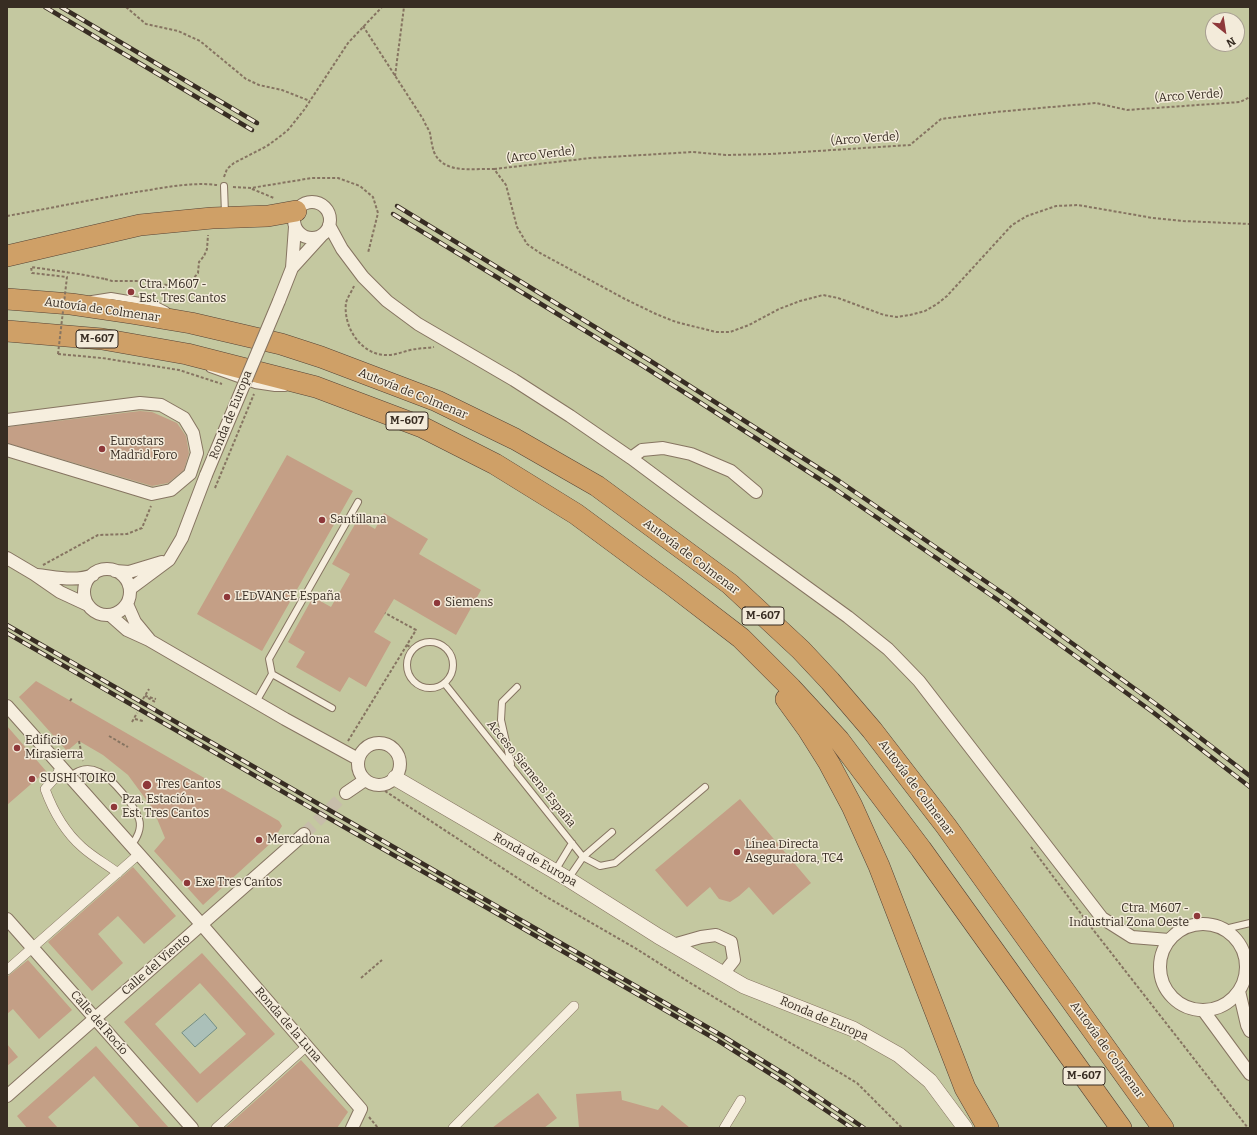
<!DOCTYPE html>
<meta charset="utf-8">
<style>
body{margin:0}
#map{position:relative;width:1257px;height:1135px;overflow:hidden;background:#ebe1cc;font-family:Bitter,serif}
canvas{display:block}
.frame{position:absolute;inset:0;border:8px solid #382d23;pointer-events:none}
.north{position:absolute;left:1205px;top:12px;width:40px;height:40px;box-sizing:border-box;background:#f3ebda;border:1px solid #a89f91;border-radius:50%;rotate:150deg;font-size:11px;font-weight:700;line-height:16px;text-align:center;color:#382d23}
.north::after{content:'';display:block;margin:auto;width:14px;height:18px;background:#8e383a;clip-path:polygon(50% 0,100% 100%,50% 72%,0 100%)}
</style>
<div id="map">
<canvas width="1257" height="1135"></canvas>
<div class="frame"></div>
<div class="north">N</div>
</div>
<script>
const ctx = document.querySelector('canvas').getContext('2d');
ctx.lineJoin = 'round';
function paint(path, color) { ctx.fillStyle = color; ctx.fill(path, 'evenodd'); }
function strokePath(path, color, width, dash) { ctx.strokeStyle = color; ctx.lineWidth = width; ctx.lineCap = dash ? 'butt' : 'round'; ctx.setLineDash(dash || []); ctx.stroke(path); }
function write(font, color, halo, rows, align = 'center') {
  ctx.font = font + ' Bitter,serif'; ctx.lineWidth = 3; ctx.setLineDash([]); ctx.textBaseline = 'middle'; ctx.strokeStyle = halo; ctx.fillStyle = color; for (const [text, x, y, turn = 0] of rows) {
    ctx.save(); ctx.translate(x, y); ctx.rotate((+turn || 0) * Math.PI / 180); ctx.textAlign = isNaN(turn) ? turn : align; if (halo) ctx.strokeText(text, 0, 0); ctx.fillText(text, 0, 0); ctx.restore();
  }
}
paint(new Path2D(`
 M7 7H1250V1128H7ZM1213 20H1237V44H1213Z`), '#c4c8a0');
const water = new Path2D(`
 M205 1014 217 1028 195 1047 182 1033Z`);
paint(water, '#abc0b9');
strokePath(water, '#728e87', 1);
paint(new Path2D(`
 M140 411 152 412 177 423 186 436 189 453 184 470 168 483 152 486 7 443V427Z
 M287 455 353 491 262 651 197 614Z
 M384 513 428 539 419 554 481 590 456 635 394 599 374 632 391 642 366 687 349 677 340 692 296 667 305 652 288 642 313 597 331 607 350 574 332 564 358 519 375 529Z
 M36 681 279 821 282 826 272 842 203 905 154 851 165 838 153 809 128 775 103 755 79 741 67 751 19 697Z
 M7 726 46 771 7 805Z
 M740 799 811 883 773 915 749 887 739 896 730 902 719 899 710 887 687 907 655 870Z
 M133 867 176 916 144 944 118 916 98 934 123 963 92 991 48 942Z
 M202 953 275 1034 197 1103 124 1022ZM200 983 246 1034 200 1074 155 1024Z
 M28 960 72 1010 39 1039 13 1009 7 1014V977Z
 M7 1044 18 1057 7 1066Z
 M96 1046 169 1128H140L94 1076 48 1117 58 1128H27L17 1116Z
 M301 1060 348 1112 337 1128H225Z
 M621 1091 622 1100 658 1110 662 1105 690 1128H579L576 1094Z
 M538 1093 557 1118 544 1128H492Z`), '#c49f86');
strokePath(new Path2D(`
 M304 834 346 793`), '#c7bdaa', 12, [12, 6]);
const service = new Path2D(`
 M224 186 225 214
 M92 299 111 296 152 303 166 310
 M210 369 255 385 275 388H285
 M407 665a23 23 0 1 1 46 0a23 23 0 1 1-46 0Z
 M272 674 332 708
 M445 684 583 857 600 866 615 863 705 787
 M256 702 272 674 269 659 358 502
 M511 764 501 720 502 702 517 687
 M71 776C79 769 89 767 99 772 112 778 135 806 139 819 142 828 137 839 131 845
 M555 871 572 843
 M568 879 583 857 612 832
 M1225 929 1250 923
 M1247 967 1250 963`);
const pedestrian = new Path2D(`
 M61 766 55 778 45 789C53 811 65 832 82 847 93 857 106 864 118 873
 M7 970 139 854
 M216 1128 307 1046
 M453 1128 574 1006
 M724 1128 741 1100`);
const minor = new Path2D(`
 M294 220a18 18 0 1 1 36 0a18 18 0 1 1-36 0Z
 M329 225 342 249 363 277 387 301 418 324 514 380 570 416 631 458 706 514 848 617 888 649 919 681 1102 918 1132 937 1169 940
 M292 268 322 235
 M279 301 292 268 295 227
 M7 420 140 403 161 405 184 418 193 433 197 453 190 474 171 490 152 494 7 450
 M631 458 642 450 663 448 691 454 731 471 756 492
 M7 558 34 574 60 592 88 605
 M84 592a23 23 0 1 1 46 0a23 23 0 1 1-46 0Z
 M115 571 129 572 162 562
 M37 575C56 577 75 582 93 575
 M130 589 169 560 182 538 206 475
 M127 604 135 622 149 639
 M110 615 127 630 149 640 285 719 358 759
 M7 706 202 925 361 1109 352 1128
 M358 764a21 21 0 1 1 42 0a21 21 0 1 1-42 0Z
 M346 793 365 780
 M7 919 192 1128
 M1160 967a43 43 0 1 1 86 0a43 43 0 1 1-86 0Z
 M673 945 701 937 716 935 731 942 734 960 723 974
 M1239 991 1247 1025 1250 1031
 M1203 1010 1250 1074
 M7 1096 304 834`);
const tertiary = new Path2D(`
 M395 778 568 879 658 936 744 986 853 1029 899 1055 930 1081 965 1128`);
const motorway = new Path2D(`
 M7 256 140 225 212 218 268 216 296 211
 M7 299 71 304 132 313 191 323 281 344 321 357 437 401 515 439 597 486 730 584 801 650 830 681 872 730 946 826 1163 1128
 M7 331 102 339 187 354 316 387 422 427 495 464 576 514 672 585 741 638 791 688 839 740 921 849 1121 1128
 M786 699 807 728 829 763 852 806 879 866 965 1088 988 1128`);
strokePath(service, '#867461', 8);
strokePath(pedestrian, '#867461', 10);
strokePath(minor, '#867461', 14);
strokePath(tertiary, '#867461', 16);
strokePath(motorway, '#554335', 22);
strokePath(new Path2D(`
 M126 7 146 24 178 31 200 41 246 79 259 85 282 90 310 101
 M363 26 423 119C425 124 428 128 430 133 431 139 432 146 434 152 444 175 473 168 494 169L506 185 517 227 527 244 540 253 625 299 656 314 676 322 716 332H730L749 325 779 309 800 301 823 295 838 298 884 315 897 317 910 315 925 311 937 304 947 296 1012 225 1027 216 1056 206 1078 205 1153 218 1183 221 1250 224
 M395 76 404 7
 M494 169 591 158 693 152 726 155 771 154 910 145 941 119 996 112 1096 103 1127 110 1240 102 1250 97
 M224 177 227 169 234 163 267 146 278 138 288 130 304 110 348 43 382 7
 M233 187 251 188 312 178H338L360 186 373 197 378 213 368 253
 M252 189 274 198
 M7 216C52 208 98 198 143 191 168 187 192 182 217 185
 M105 279 112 281H145L183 288 187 286 198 273 199 262 204 256 207 249 208 235
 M354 286C352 291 347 298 346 303 343 326 360 354 385 355 395 356 406 350 416 349 422 348 428 348 434 347
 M58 354 102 358 179 370 222 384
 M215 488 254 394
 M43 565 98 535 127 534 142 528 151 506
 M407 645 413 649
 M145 696 156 699
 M148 698 155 702
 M143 699 149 689
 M70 701 72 698
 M135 719 143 721
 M132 722 137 713
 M109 736 128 747
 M79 741 83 761
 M348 741 416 630 385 613
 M385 791 545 896 635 948 692 984 857 1083 902 1128
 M1031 847 1091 927 1248 1128
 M361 978 382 960
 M369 1117 378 1128`), '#867461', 2, [3, 2]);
strokePath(service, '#f6eede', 6);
strokePath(pedestrian, '#f6eede', 9);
strokePath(minor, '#f6eede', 12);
strokePath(tertiary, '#f6eede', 15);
strokePath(motorway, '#cfa067', 21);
const rail = new Path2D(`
 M45 7 252 130
 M61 7 257 123
 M397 206 649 360 839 481 1007 596 1160 707 1250 776
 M393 214 643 366 832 487 1001 602 1154 713 1250 787
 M7 625 721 1035 789 1077 864 1128
 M7 633 351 831 482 905 717 1040 785 1083 852 1128`);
strokePath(rail, '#382d23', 4.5);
strokePath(rail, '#f3ebda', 3, [9]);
const minorBridge = new Path2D(`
 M206 475 279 301`);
strokePath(minorBridge, '#867461', 14, []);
strokePath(new Path2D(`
 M58 354 67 277 32 273 31 267 79 274 105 279`), '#867461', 2, [3, 2]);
strokePath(minorBridge, '#f6eede', 12);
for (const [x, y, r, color] of [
 [131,292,4,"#8e383a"],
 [102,449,4,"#8e383a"],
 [322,520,4,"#8e383a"],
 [227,597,4,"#8e383a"],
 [437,603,4,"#8e383a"],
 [17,748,4,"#8e383a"],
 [32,779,4,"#8e383a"],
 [147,785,5,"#8e383a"],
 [114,807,4,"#8e383a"],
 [259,840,4,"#8e383a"],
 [737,852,4,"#8e383a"],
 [187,883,4,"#8e383a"],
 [1197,916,4,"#8e383a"]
]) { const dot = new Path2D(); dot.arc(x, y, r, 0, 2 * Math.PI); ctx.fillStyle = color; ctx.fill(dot); strokePath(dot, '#f3ebda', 1.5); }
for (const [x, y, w] of [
 [97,339,42],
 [407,421,42],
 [763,616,42],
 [1084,1076,42]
]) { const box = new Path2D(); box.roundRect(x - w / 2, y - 9, w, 18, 3); ctx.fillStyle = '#f3ebda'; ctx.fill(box); strokePath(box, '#382d23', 1); }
write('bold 11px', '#382d23', null, [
 ["M-607",97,339],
 ["M-607",407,421],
 ["M-607",763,616],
 ["M-607",1084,1076]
]);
write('12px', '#382d23', '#f3ebda', [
 ["(Arco Verde)",1189,96,-4],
 ["(Arco Verde)",865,139,-4],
 ["(Arco Verde)",541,155,-7],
 ["Autovía de Colmenar",102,310,8],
 ["Autovía de Colmenar",413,394,22],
 ["Ronda de Europa",231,415,-68],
 ["Autovía de Colmenar",691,557,37],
 ["Acceso Siemens España",531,774,51],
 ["Autovía de Colmenar",916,788,53],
 ["Ronda de Europa",535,860,30],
 ["Calle del Viento",156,965,-41],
 ["Ronda de Europa",824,1019,23],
 ["Calle del Rocío",99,1023,49],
 ["Ronda de la Luna",288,1025,49],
 ["Autovía de Colmenar",1107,1050,54]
]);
write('12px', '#382d23', '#f3ebda', [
 ["Ctra. M607 -",139,285],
 ["Est. Tres Cantos",139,299],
 ["Eurostars",110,442],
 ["Madrid Foro",110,456],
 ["Santillana",330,520],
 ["LEDVANCE España",235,597],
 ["Siemens",445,603],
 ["Edificio",25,741],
 ["Mirasierra",25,755],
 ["SUSHI TOIKO",40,779],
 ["Tres Cantos",156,785],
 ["Pza. Estación -",122,800],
 ["Est. Tres Cantos",122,814],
 ["Mercadona",267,840],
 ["Línea Directa",745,845],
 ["Aseguradora, TC4",745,859],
 ["Exe Tres Cantos",195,883],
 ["Ctra. M607 -",1189,909,"right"],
 ["Industrial Zona Oeste",1189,923,"right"]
], 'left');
</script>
